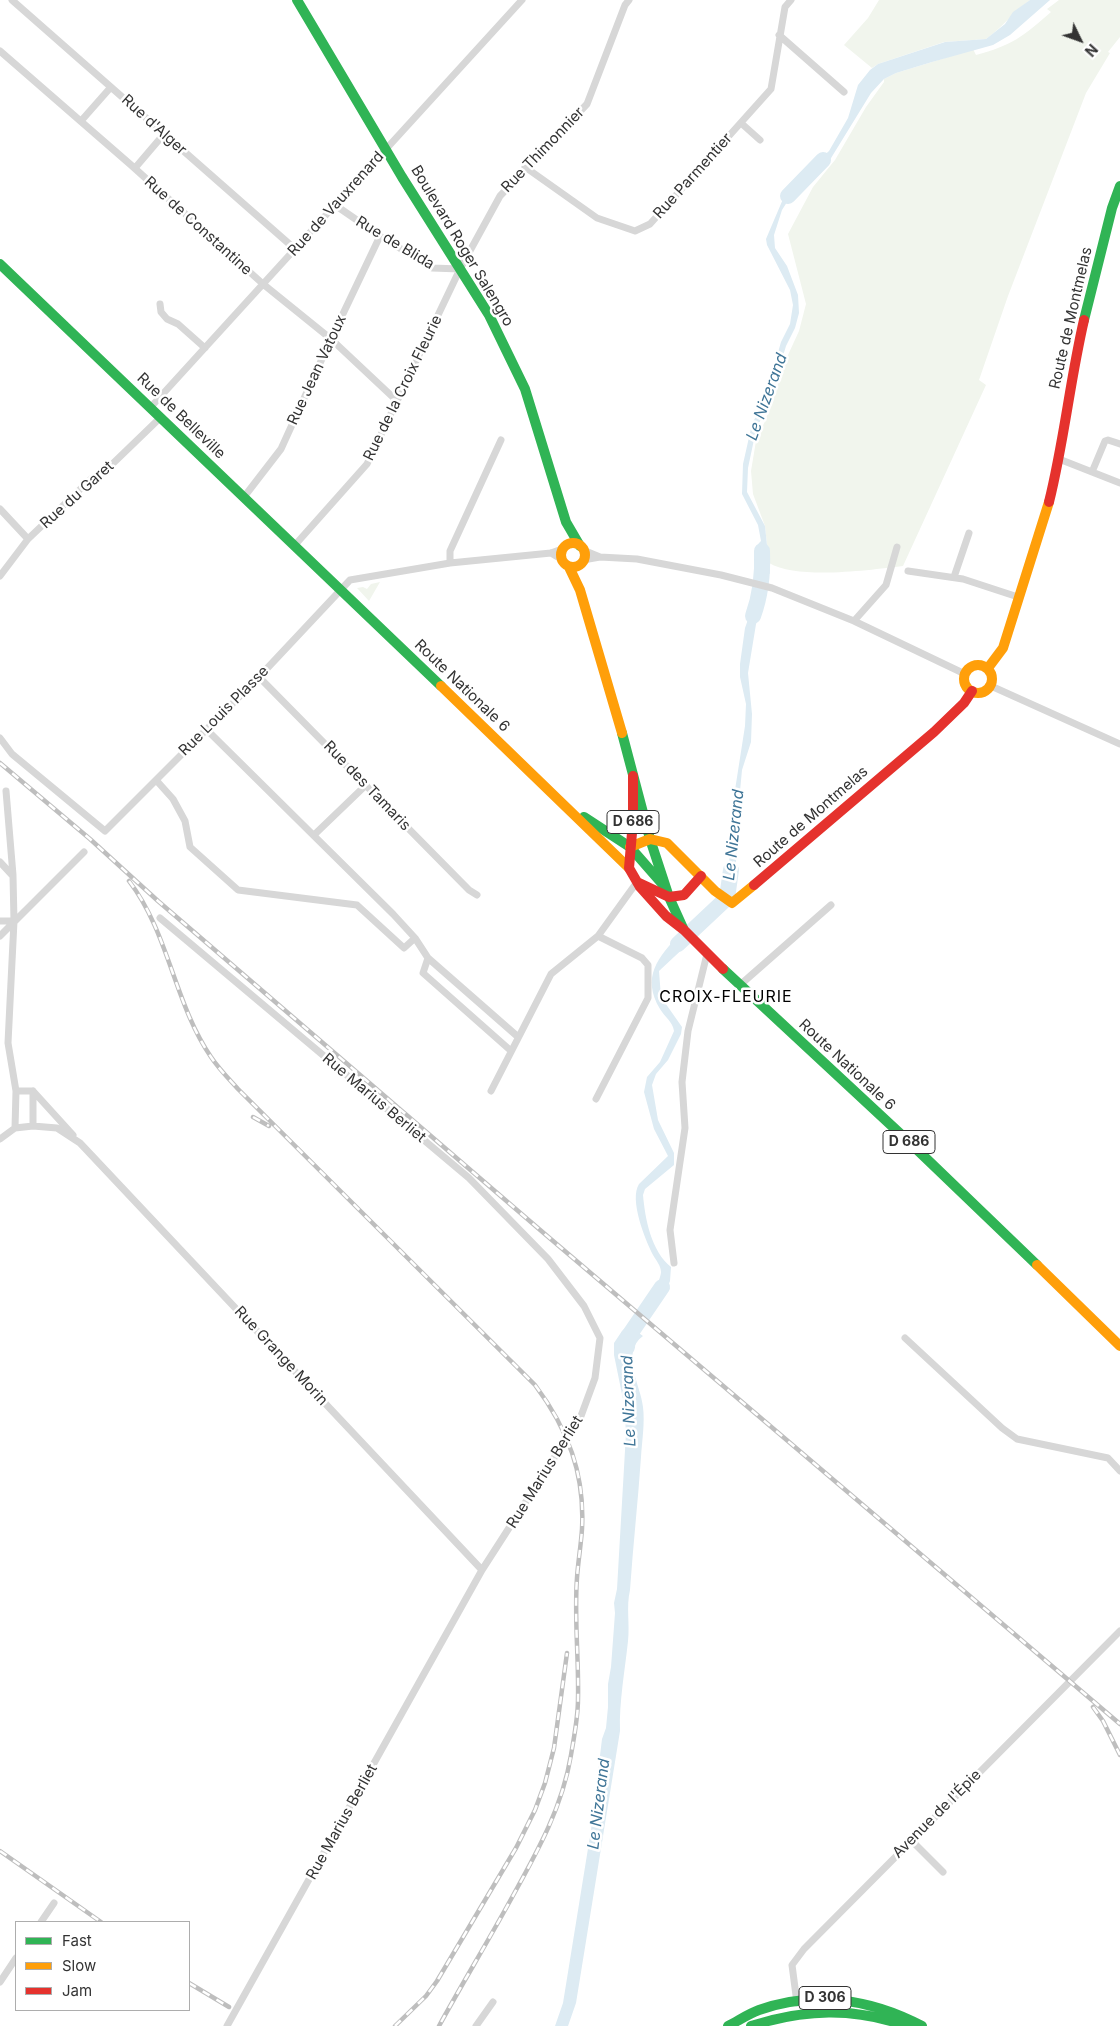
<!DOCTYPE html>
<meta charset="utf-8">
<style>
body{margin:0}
#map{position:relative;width:1120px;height:2026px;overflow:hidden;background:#fff;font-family:Inter,sans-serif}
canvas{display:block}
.legend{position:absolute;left:15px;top:1921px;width:175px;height:90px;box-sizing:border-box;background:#fff;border:1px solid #adadad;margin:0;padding:6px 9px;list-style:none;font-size:15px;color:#333}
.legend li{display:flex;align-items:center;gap:10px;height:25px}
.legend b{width:25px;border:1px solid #adadad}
.north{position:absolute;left:1055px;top:15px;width:50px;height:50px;-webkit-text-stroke:4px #fff;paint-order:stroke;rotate:132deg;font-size:14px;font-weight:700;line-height:20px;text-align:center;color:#333}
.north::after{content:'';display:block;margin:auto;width:18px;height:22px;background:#333;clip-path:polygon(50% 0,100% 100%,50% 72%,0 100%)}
</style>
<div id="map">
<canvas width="1120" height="2026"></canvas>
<ul class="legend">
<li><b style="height:6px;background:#30b455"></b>Fast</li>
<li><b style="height:6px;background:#ff9f0a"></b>Slow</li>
<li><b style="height:6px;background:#e5322d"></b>Jam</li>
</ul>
<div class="north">N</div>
</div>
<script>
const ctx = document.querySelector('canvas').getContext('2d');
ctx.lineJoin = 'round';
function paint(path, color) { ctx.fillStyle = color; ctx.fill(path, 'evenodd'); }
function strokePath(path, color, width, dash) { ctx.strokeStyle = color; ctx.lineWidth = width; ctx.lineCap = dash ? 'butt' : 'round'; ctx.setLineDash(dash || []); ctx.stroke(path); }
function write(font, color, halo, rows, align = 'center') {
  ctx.font = font + ' Inter,sans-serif'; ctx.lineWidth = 5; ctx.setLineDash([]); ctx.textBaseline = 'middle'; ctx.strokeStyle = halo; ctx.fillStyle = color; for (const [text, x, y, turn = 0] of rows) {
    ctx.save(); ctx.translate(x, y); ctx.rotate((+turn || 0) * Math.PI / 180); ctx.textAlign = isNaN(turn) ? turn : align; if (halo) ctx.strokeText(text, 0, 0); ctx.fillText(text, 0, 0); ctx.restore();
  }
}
paint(new Path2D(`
 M879 0H1030C1014 11 1002 28 986 39L944 42 878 64 872 68 844 45 868 18Z
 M1059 0H1120V37L1108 52 1110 53 1086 93 1008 296 979 380 986 385 903 566C869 570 798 580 769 563L765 526 753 494 751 471 756 441 765 421 788 355 799 331 806 304 788 234 813 187 835 160 866 107 884 82V79L896 73 968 51 973 49 976 55C1011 46 1024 36 1051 12L1047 9Z
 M380 582 369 601 357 588 363 587 367 589 371 584Z`), '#f1f5ed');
paint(new Path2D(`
 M1030 0H1050L1010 35 993 45 932 62 896 73 884 79 871 93 828 163 811 179 805 173 829 151 848 118 858 85 870 70 878 64 945 42 986 39 1005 24 1013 12Z
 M801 177 807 183 789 199 782 210 774 235 775 248 787 266 798 295 799 313 795 328 786 346 769 402 756 430 748 468 747 492 765 526 770 574 757 571C754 559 751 551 761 541L758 525 742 494 743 464 752 424 764 401 781 342 790 324 793 305 790 290 767 245 766 239 783 199Z
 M757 594 764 596 758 612 748 673 752 714 751 742 742 770 735 844 737 848 734 888 730 895 725 890 727 887 735 790 745 726 746 704 740 677V664L745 628Z
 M717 900 726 908 703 928 695 921 710 909Z
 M680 934 689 943 659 971 661 997 682 1027 681 1034 668 1060 656 1074 652 1085 658 1120 674 1153V1165L645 1189 643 1195C645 1218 651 1251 671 1267L670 1281 668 1286 653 1308 649 1305C652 1297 661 1278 661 1272 661 1266 656 1260 653 1255 645 1239 629 1200 639 1184L668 1156 654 1129 644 1092 647 1077 660 1062 674 1031C673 1022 664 1016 660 1009 641 977 658 957 680 934Z
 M632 1321 636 1331 643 1336C620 1353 641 1386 643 1407 645 1423 642 1441 641 1457 638 1501 633 1546 630 1590 626 1607 630 1624 628 1641 625 1670 619 1702 620 1731L576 2003 568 2026H555L563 2003 591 1830 602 1739 606 1728 608 1707V1684L611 1667 615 1613 614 1603 617 1589 626 1433 624 1404 614 1355V1343L622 1331Z`), '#ddebf3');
strokePath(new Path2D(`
 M788 196 823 160
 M753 616C761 594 763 574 762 551
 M678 944 727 898 731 870
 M627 1347 628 1337 662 1287`), '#ddebf3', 16);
strokePath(new Path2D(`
 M12 0 295 249
 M779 35 844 92
 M0 51 131 165 263 284 331 339 397 401
 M81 121 111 87
 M741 123 760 140
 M525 167 597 218 635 231 650 224 771 89 785 7 791 0
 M135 168 164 134
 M335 205 380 236 432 268 460 269
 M160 304 161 312 167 319 178 324 205 348
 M150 408 522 0
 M1059 459 1120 483
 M1092 472 1105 441 1108 440 1120 444
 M244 497 281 449 331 339 380 236
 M0 509 28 539
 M295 545 367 464 460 269 500 196 587 104 625 5 629 0
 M583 550 600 557
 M551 553 561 559
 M583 560 600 557 637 559 721 575 772 588 854 621 965 674
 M450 563V551L501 440
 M908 571 963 579 1018 597
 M0 576 28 539 91 479 102 474 160 418
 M954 577 969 533
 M854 621 886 585 897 547
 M259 677 469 890 477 895
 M991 686 1120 744
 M206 729 393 914 415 938 428 958
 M0 738 12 754 105 831 259 677 350 580 450 563 551 553 562 549
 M156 780 173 799 185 821 190 847 238 890 357 905 404 948 415 938
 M6 791 13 875
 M314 835 366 785
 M0 862 13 876 14 921 8 1043 16 1091 15 1128
 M160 918 469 1178 548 1259 584 1306 600 1338 595 1378 581 1416 482 1570 227 2026
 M0 921H14
 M0 936 84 852
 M740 985 831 905
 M510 1050 423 973 428 958 517 1036
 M16 1091H33V1126
 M33 1091 73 1135
 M491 1091 551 974 598 936
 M596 1099 648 998V965L642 958 598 936 637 882
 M0 1139 15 1128 33 1126 57 1128 80 1143 482 1570
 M674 1263 670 1230 685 1128 682 1082 688 1031 707 954
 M905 1338 1002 1428 1017 1439 1108 1458 1120 1471
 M911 1840 943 1872
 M41 1922 54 1903
 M0 1982 16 1958
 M797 2003 792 1965 804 1949 1120 1631
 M476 2026 493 2002`), '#d7d7d7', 7);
strokePath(new Path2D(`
 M297 0 402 177 489 315 525 389 566 522 580 546
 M0 264 441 686
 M1084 320 1112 208 1120 186
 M622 733 650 839 669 897 683 928
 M584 817 630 847 665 887
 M723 969 907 1140 1037 1265
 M728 2026C738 2021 748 2014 759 2010 814 1990 871 1999 922 2026
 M751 2026C804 2009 854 2007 906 2026`), '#30b455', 10);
strokePath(new Path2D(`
 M561 555a12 12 0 1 1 24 0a12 12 0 1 1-24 0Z
 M569 567 580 590 622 733
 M964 679a14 14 0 1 1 28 0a14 14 0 1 1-28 0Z
 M988 668 1003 648 1049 502
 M441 686 629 868
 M630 847 650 839 667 843 715 891 732 903 754 885
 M1037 1265 1120 1346`), '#ff9f0a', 10);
strokePath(new Path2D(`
 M1049 502C1064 442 1070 380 1084 320
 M633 776V821L629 868 640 887 666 916 684 930 723 969
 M637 882 669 897 684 895 701 876
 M754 885 934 732 964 703 972 691`), '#e5322d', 10);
const rail = new Path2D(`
 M0 763 90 839 158 901 539 1229 1120 1724
 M129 881C169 933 174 1003 211 1057 219 1069 229 1079 238 1089L535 1385C568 1429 585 1474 582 1529 581 1545 578 1562 577 1578 574 1618 579 1659 578 1699 578 1718 574 1737 571 1755 562 1809 536 1854 510 1901 487 1943 462 1984 439 2026
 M253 1117 269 1126
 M1093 1707 1103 1721 1120 1755
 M0 1851 101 1922
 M189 1983 229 2007
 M395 2026 426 1996 437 1981 516 1848 535 1810 545 1783 554 1748 567 1653`);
strokePath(rail, '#bebebe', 4.5);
strokePath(rail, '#fff', 2.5, [8]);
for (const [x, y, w] of [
 [633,822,52],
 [909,1142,52],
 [825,1998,52]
]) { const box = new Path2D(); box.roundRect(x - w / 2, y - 11.5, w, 23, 4); ctx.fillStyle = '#fff'; ctx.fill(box); strokePath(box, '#333', 1); }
write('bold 14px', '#333', null, [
 ["D 686",633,822],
 ["D 686",909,1142],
 ["D 306",825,1998]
]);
write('15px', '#333', '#fff', [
 ["Rue d'Alger",154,125,42],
 ["Rue Thimonnier",543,150,-46],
 ["Rue Parmentier",693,176,-48],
 ["Rue de Vauxrenard",336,204,-48],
 ["Rue de Constantine",198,226,42],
 ["Rue de Blida",395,243,31],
 ["Boulevard Roger Salengro",462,246,59],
 ["Route de Montmelas",1071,318,-77],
 ["Rue Jean Vatoux",317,370,-65],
 ["Rue de la Croix Fleurie",403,388,-64],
 ["Rue de Belleville",181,416,44],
 ["Rue du Garet",77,495,-42],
 ["Route Nationale 6",462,686,44],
 ["Rue Louis Plasse",224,711,-45],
 ["Rue des Tamaris",367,786,46],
 ["Route de Montmelas",811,817,-41],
 ["Route Nationale 6",847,1065,43],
 ["Rue Marius Berliet",374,1098,40],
 ["Rue Grange Morin",281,1356,47],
 ["Rue Marius Berliet",545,1472,-58],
 ["Avenue de l'Épie",937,1814,-45],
 ["Rue Marius Berliet",342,1822,-61]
]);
write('italic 16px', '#3f7597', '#fff', [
 ["Le Nizerand",767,397,-70],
 ["Le Nizerand",734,835,-84],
 ["Le Nizerand",629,1401,-92],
 ["Le Nizerand",599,1804,-83]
]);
ctx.letterSpacing = '1px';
write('16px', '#000', '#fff', [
 ["CROIX-FLEURIE",726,997]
]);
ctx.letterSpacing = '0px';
</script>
